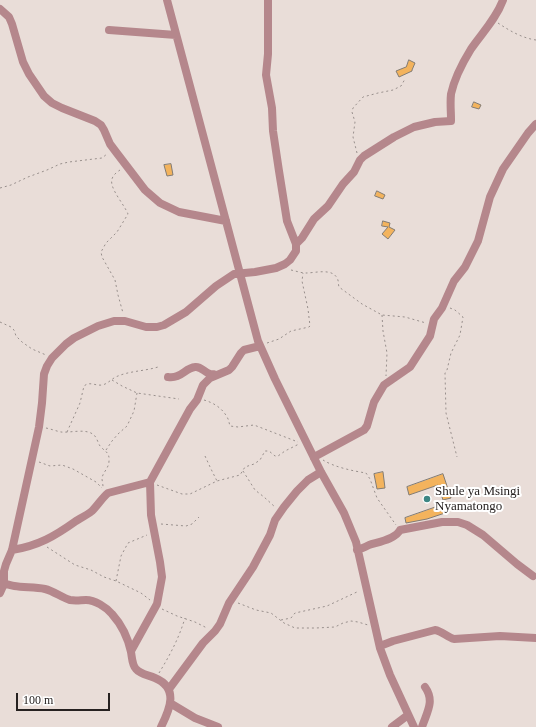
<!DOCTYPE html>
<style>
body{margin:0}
#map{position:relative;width:536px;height:727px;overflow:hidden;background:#e9ddd8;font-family:"Times New Roman",serif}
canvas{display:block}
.scale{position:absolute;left:16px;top:693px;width:94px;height:18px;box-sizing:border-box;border:2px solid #262120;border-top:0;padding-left:5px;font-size:12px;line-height:14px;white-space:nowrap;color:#262120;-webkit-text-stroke:3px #fff;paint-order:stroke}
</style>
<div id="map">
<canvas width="536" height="727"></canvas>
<div class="scale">100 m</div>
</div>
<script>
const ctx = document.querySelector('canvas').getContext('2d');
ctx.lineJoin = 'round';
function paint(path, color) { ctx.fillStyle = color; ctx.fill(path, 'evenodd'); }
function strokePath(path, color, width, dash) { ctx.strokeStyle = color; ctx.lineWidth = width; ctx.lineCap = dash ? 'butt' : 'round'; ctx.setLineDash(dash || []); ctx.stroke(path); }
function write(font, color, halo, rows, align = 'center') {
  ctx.font = font + ' "Times New Roman",serif'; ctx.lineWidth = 4; ctx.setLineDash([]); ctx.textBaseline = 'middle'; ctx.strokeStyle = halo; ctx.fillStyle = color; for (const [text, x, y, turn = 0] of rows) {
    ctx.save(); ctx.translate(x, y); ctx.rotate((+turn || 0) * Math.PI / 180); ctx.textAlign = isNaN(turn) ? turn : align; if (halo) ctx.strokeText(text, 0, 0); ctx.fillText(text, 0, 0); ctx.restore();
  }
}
const building = new Path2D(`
 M409 60 415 63 412 70V71L399 77 396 71 406 67Z
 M474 102 481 105 479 109 472 107Z
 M171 164 173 175 167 176 164 165Z
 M377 191 385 195 383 199 375 196Z
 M383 221 390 223 389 227 395 230 388 239 382 234 388 227 382 226Z
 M383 472 385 488 377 489 374 474Z
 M443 474 451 498 443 500 438 485 409 495 407 487Z
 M445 504 448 512 427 519 406 523 405 518Z`);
paint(building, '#f3b35d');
strokePath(building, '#827b73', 1);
strokePath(new Path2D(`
 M498 23C510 31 522 38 536 40
 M357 153 353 137 355 122 352 112 353 108 363 97 378 93 393 90 401 86 405 79
 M120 170C117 172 113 175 112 179 109 188 124 204 128 214L117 232 106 243 101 252 102 257 115 280 118 295 123 313
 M0 188 11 185 28 177 47 170 60 164 69 162 102 158 107 154
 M291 270C296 271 301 273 306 273 315 273 332 268 337 278 339 281 338 284 339 287L362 304 382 315 405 317 426 323
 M450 308 455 310 463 317 460 335 451 353 447 370 445 373 446 413 457 457
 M382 315 383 331 387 353 386 376
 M0 322 11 327 14 330 16 336 22 342 32 349 46 355
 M267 343 279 339 291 331 309 327 310 326 308 309 302 281 303 273
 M112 380 122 386 137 393 179 399
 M204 400C214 403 222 408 227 417 229 420 229 423 230 426L238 427 254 425 298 442
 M46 428C51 429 56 431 61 432 71 433 86 428 94 435 97 438 98 443 100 446 104 451 110 452 109 461 109 468 103 472 102 478 102 481 103 484 103 487
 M67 432 80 403 84 386C90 381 95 386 102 385 108 384 112 378 118 376 130 371 145 371 158 367
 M106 450 112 441 118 434 127 426 134 411 137 393
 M205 456 211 469 217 481
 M323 460C334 467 353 471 366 473L370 479 377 498 396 525
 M39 462 50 466 62 465 73 469 96 482 102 488
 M243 471 255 490 264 497 275 507
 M157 485 182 494H190L217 481 240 475 245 467 254 464 260 460 265 451H269L275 456H278L285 451 299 444
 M161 524 186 526 192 524 199 517
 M47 547 75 565 91 570 104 577 116 581 141 593 150 600
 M116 581 121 556 128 543 147 535
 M238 603 256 610 271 613 284 623 295 628H316L335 627 343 623 351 621 358 622 368 625
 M162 609 177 616 195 622 207 628
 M281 620 291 618 295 613 327 606 359 591
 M159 673C170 655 179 638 185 618`), '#988f8c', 1, [2, 3]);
strokePath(new Path2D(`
 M167 0 258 341 275 379 321 472 344 513 356 542 380 648 390 675 414 727
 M0 9 9 17 12 24 23 62 29 74 44 96 52 103 62 108 95 121 101 125 104 130 110 144 116 152 145 190 160 203 179 212 226 221
 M109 30 176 35
 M296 244 302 238 314 219 328 206 343 184 354 172 360 160 364 156 394 137 414 127 435 122 451 121V119C451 111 450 103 451 94 454 80 463 62 471 49 482 33 496 19 503 0
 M168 377C181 379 185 368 195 367 201 366 204 372 210 374 212 374 214 374 216 375
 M314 458 316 456 364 430 367 426 374 402 384 385 410 367 430 336 434 319 442 308 454 281 465 267 478 241 490 197 503 169 528 133 536 124
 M12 550C38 546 55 536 76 521 81 518 87 515 92 511 98 505 102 498 108 493L150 482
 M357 550C361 549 365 547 369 545 378 542 396 539 400 530L442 522H458L467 525 483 535 517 564 533 576
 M1 582C15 589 30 586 45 589 54 591 62 598 70 600 76 601 81 600 86 600 95 600 106 607 112 614 121 624 128 638 131 652 132 657 132 665 136 669 140 674 148 675 155 678 179 688 170 709 161 727
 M0 593 4 584V571L6 564 12 550 39 427 42 403 44 374 47 366 52 358 66 344 74 338 98 326 114 321H125L146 327H157L164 325 186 312 216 286 234 274 255 272 276 268 285 264 290 260 296 251V244L287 221 279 171 273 131 272 108 266 75 268 54V0
 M380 648V646L393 641 435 630C442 631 447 637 454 639L500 636 536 638
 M131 651 157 604 162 577 160 562 151 515 150 482 190 409 197 400 203 385 210 378 229 370 232 367 241 353 244 350 260 346
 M169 689 203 643 215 631 220 624 229 603 253 567 270 535 275 520 284 507 297 491 308 480 321 472
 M170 703 195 718 218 727
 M392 727 408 715
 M422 727C427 712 435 701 425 687`), '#b5878c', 8);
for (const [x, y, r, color] of [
 [427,499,4,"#3d8684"]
]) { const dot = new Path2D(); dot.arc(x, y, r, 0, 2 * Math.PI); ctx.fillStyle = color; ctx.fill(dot); strokePath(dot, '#fff', 1.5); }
write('13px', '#262120', '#fff', [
 ["Shule ya Msingi",435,492],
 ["Nyamatongo",435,507]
], 'left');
</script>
